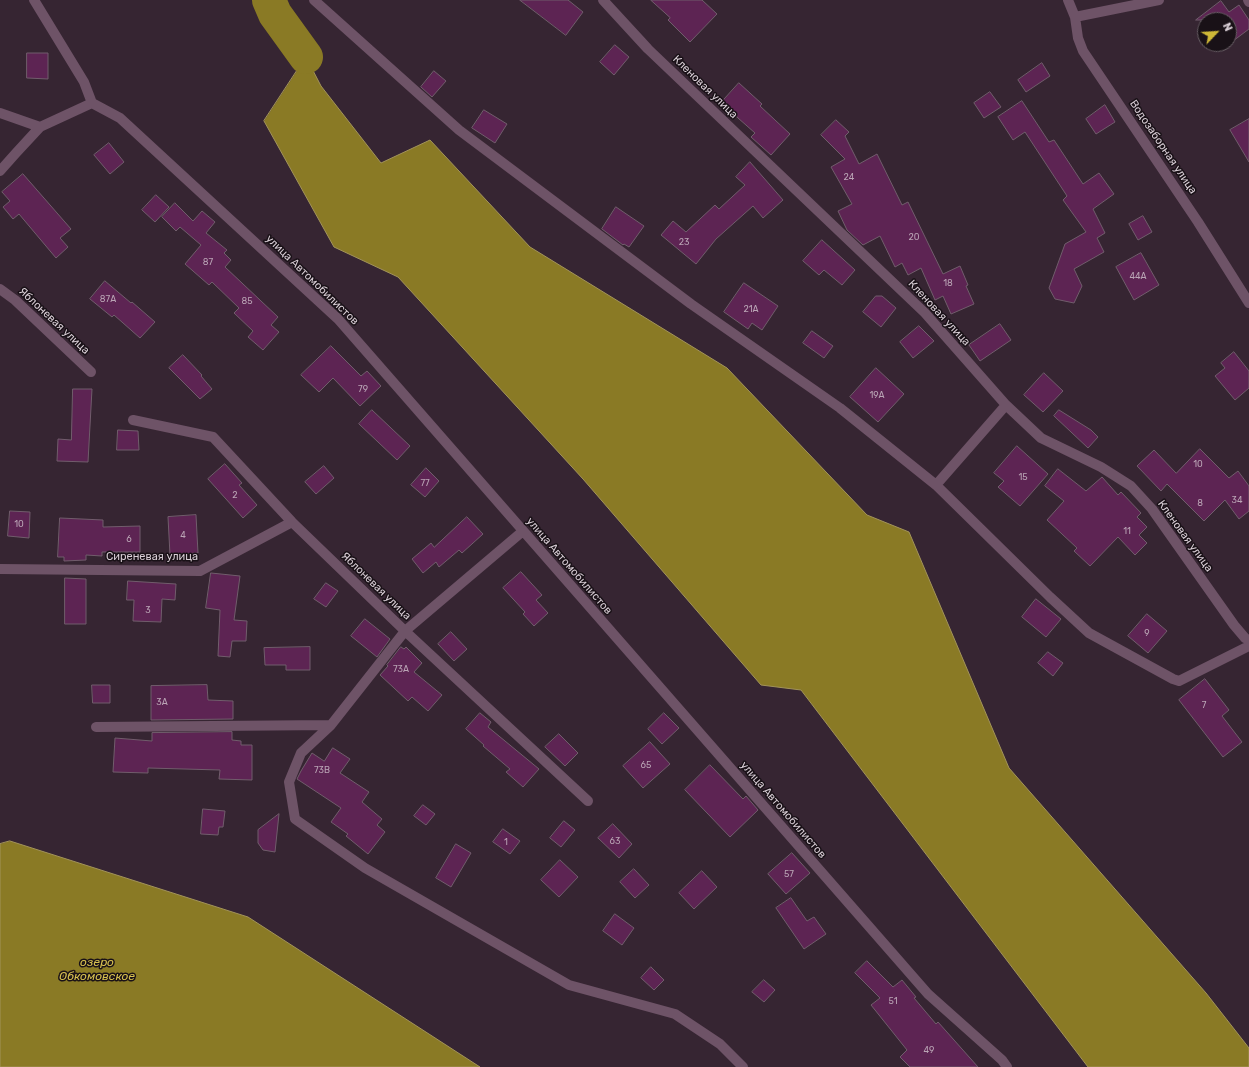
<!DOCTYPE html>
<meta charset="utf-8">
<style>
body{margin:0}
#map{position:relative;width:1249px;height:1067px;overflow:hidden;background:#362532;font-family:Rubik,sans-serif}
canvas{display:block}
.north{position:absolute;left:1197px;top:12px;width:40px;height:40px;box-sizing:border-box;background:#191117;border:1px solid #665d63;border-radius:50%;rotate:65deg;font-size:11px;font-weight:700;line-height:16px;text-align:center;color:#d9ced6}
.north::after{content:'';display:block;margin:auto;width:14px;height:18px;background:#cfb837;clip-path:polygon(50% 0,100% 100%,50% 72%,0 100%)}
</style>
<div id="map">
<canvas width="1249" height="1067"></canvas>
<div class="north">N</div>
</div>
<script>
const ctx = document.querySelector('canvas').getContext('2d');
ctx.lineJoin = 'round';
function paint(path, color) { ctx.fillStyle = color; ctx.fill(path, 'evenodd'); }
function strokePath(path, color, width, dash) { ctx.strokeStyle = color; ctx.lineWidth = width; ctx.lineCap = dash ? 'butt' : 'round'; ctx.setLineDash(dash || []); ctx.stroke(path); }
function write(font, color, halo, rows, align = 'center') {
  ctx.font = font + ' Rubik,sans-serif'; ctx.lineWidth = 3; ctx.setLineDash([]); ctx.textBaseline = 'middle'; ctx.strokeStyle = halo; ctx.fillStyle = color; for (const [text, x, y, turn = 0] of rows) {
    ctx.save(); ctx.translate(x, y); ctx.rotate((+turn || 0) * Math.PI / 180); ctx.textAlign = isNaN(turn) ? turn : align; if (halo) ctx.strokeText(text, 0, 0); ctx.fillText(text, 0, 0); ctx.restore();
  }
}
const water = new Path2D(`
 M306 57 321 86 381 163 430 140 530 247 727 368 867 515 909 532 1009 768 1206 993 1249 1048V1067H1088L801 690 761 685 583 479 398 277 334 247 264 121Z
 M10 841 248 917 480 1067H0V844Z`);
paint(water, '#8a7a25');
strokePath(water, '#a2935a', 1);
strokePath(new Path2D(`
 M269 0 275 14 306 57`), '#8a7a25', 34);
const building = new Path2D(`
 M520 0H568L583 12 566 35Z
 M651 0H702L717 14 690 42 668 20 670 18Z
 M1221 1 1229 12 1239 5 1249 20V29L1229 44V20H1196Z
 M615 45 629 57 614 75 600 62Z
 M27 53H48V79L27 78Z
 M1042 63 1050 76 1026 92 1018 80Z
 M434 71 446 81 432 97 421 87Z
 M739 83 762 104 760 106 790 134 771 155 751 137 755 133 721 103Z
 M990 92 1001 107 984 118 974 103Z
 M1022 101 1049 142 1054 140 1083 184 1099 173 1114 194 1093 209 1105 233 1097 238 1104 252 1074 269 1082 286 1074 303 1055 299 1049 288 1065 244 1086 232 1063 200 1067 196 1025 132 1013 140 998 117Z
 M1105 105 1115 122 1096 134 1086 119Z
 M484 110 507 124 495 143 472 128Z
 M1249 119V162L1230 130Z
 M836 120 849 132 845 136 859 164 877 154 902 205 908 202 943 274 960 266 968 285 966 286 974 304 951 314 943 296 935 300 921 268 908 275 902 263 895 267 880 236 863 245 847 230 838 211 852 204 831 167 845 159 821 135Z
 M109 143 124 162 110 174 94 155Z
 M750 162 783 200 763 218 753 206 716 239 696 264 661 235 673 221 686 232 715 205 719 209 745 185 736 177Z
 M23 174 71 229 60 238 68 247 56 258 19 214 13 219 3 207 10 201 2 192Z
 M156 195 169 207 155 222 142 210Z
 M175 203 193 221 202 211 215 222 206 233 227 250 224 253 231 260 225 267 278 317 271 325 279 332 263 350 248 337 253 331 234 313 239 308 212 282 209 285 185 264 201 245 180 227 176 231 162 217Z
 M616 207 644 226 629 247 624 244 623 245 602 229Z
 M1143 216 1152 232 1138 240 1129 224Z
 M822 240 855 270 842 285 824 270 819 275 803 261Z
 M1141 253 1159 285 1134 300 1116 267Z
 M105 281 131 303 132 302 155 322 140 338 114 315 112 317 90 299Z
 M744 283 778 306 762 330 752 323 748 329 724 312Z
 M876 296H882L896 308 881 327 863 312Z
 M1000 324 1011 340 980 361 969 345Z
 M919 326 934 341 913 358 900 342Z
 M812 331 833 346 824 358 803 343Z
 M331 346 361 376 367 371 381 386 360 406 333 378 319 392 301 375Z
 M1234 352 1249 371V388L1235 400 1215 376 1225 368 1221 363Z
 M183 355 202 375 201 376 212 389 200 399 169 368Z
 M876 368 904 394 878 422 850 397Z
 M1044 373 1063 391 1043 412 1024 395Z
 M73 389H92L88 462 57 461 58 439 71 440Z
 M372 410 410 446 397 460 359 424Z
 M1059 410 1091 430 1098 437 1088 448 1054 416Z
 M118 430 138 431 139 450H117Z
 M1017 446 1048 474 1020 506 998 487 1004 481 994 473Z
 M1200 449 1229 478 1238 471 1249 486V511L1239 519 1225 500 1204 521 1167 484 1161 491 1137 466 1154 450 1176 473Z
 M225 464 242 483 239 485 257 505 243 518 208 479Z
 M324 466 334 478 316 494 305 482Z
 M426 468 439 481 425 497 411 485Z
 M1058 469 1086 491 1102 477 1118 495 1121 492 1141 513 1137 517 1147 527 1139 535 1147 543 1135 555 1118 537 1090 566 1074 551 1077 548 1047 520 1064 501 1045 486Z
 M10 511 30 512 29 538 8 536Z
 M196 515 198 553 170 555 168 517Z
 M467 517 483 534 462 553 459 550 439 567 436 562 423 573 412 559 431 543 434 547Z
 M60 518 103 520V527L140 526V552H102V556L86 555V560L64 561V557H58Z
 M521 572 542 595 536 600 548 613 534 626 523 614 525 612 503 588Z
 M211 573 240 576 234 620 247 621 246 641H232L230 657 218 656 220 610 206 608Z
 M65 578 86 579V624H65Z
 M128 581 176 584 175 600 162 599 161 622 133 621 134 600H127Z
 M326 583 338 591 326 607 314 599Z
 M1036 599 1061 619 1046 637 1022 617Z
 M1147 614 1167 631 1148 653 1128 636Z
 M365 619 390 639 377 657 351 636Z
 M451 632 467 649 454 661 438 644Z
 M310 647V670H286V665H265L264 648Z
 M401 647 404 649 406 647 422 663 414 672 442 695 428 711 412 697 408 701 380 675 388 666 387 665Z
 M1048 652 1063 663 1053 676 1038 663Z
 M1205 679 1229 710 1222 716 1242 742 1223 757 1179 700Z
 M92 685H110V703H93Z
 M207 685 208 700 233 701V719L151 720V686Z
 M480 713 491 722 488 727 539 769 523 787 506 772 510 769 483 746 484 745 466 729Z
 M664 713 679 728 662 744 648 729Z
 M232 732V740L241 741V745H252V780L219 779 220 770 148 768V773L113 772 115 738 152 741V733Z
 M559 734 578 753 565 766 545 747Z
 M650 742 670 764 643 788 623 766Z
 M333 748 350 759 340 773 369 792 362 802 382 819 377 825 385 832 368 854 346 836 348 834 331 822 341 808 297 779 301 771 312 753 324 761Z
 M710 765 743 799 746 796 758 810 730 837 685 790Z
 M423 805 435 814 426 825 414 816Z
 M203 809 225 811 223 827H219L218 835 201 834Z
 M279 814 275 852 263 850 258 843V830Z
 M564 821 575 830 561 847 550 838Z
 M613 824 632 844 619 858 598 838Z
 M503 829 520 841 510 854 493 842Z
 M456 844 471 853 451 887 436 878Z
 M792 853 810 873 786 894 768 874Z
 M560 860 578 877 559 897 541 880Z
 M634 869 649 885 635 898 620 882Z
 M702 871 717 887 694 909 679 893Z
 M791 898 807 921 814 917 826 934 804 949 776 908Z
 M615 914 634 928 622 945 603 931Z
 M867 961 893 987 902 980 916 997 914 998 936 1024 938 1022 978 1067H910L900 1057 907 1050 871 1005 880 998 855 973Z
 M651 967 664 980 654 990 641 978Z
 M764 980 775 990 764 1002 752 992Z`);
paint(building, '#5d2453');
strokePath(building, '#715d6c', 1);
strokePath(new Path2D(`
 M34 0 84 82 92 103
 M314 0 459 130 691 304 840 408 936 485 1050 597 1089 633 1173 679 1179 681 1249 646
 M603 0 648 49 925 313 1006 405 1041 438 1101 467 1131 486 1152 509 1234 625 1245 638 1249 640
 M1068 0 1075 17 1078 38 1083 51 1198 222 1249 303
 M1248 0 1249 2
 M1075 17 1159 0
 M92 103 120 118 338 319 928 994 1002 1060 1007 1067
 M0 113 40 127
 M0 171 16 153 40 127 92 103
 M0 289 15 300 91 372
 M133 420 213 437 292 522 405 631 588 801
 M936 485 1006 405
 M523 531 405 631 331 725 301 753 289 782 295 819 365 868 569 985 675 1014 720 1044 743 1067
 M0 569 200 571 292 522
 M96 727 331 725`), '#6e5367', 10);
write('9px', '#baa4b5', null, [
 ["24",849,177],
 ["20",914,237],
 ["23",684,242],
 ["87",208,262],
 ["44А",1138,276],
 ["18",948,283],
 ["87А",108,299],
 ["85",247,301],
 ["21А",751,309],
 ["79",363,389],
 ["19А",877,395],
 ["10",1198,464],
 ["15",1023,477],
 ["77",425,483],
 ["2",235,495],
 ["34",1237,500],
 ["8",1200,503],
 ["10",19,524],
 ["11",1127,531],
 ["4",183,535],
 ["6",129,539],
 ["3",148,610],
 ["9",1147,633],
 ["73А",401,669],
 ["3А",162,702],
 ["7",1204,705],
 ["65",646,765],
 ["73В",322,770],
 ["63",615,841],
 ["1",506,842],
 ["57",789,874],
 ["51",893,1001],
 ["49",929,1050]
]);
write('11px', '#d9ced6', '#191117', [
 ["Кленовая улица",705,87,44],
 ["Водозаборная улица",1163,147,56],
 ["улица Автомобилистов",312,280,44],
 ["Кленовая улица",939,313,47],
 ["Яблоневая улица",54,321,43],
 ["Кленовая улица",1185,536,54],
 ["Сиреневая улица",152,557],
 ["улица Автомобилистов",569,566,49],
 ["Яблоневая улица",376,586,44],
 ["улица Автомобилистов",783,810,49]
]);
write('italic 12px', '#d7c150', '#191117', [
 ["озеро",97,963],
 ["Обкомовское",97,977]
]);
</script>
